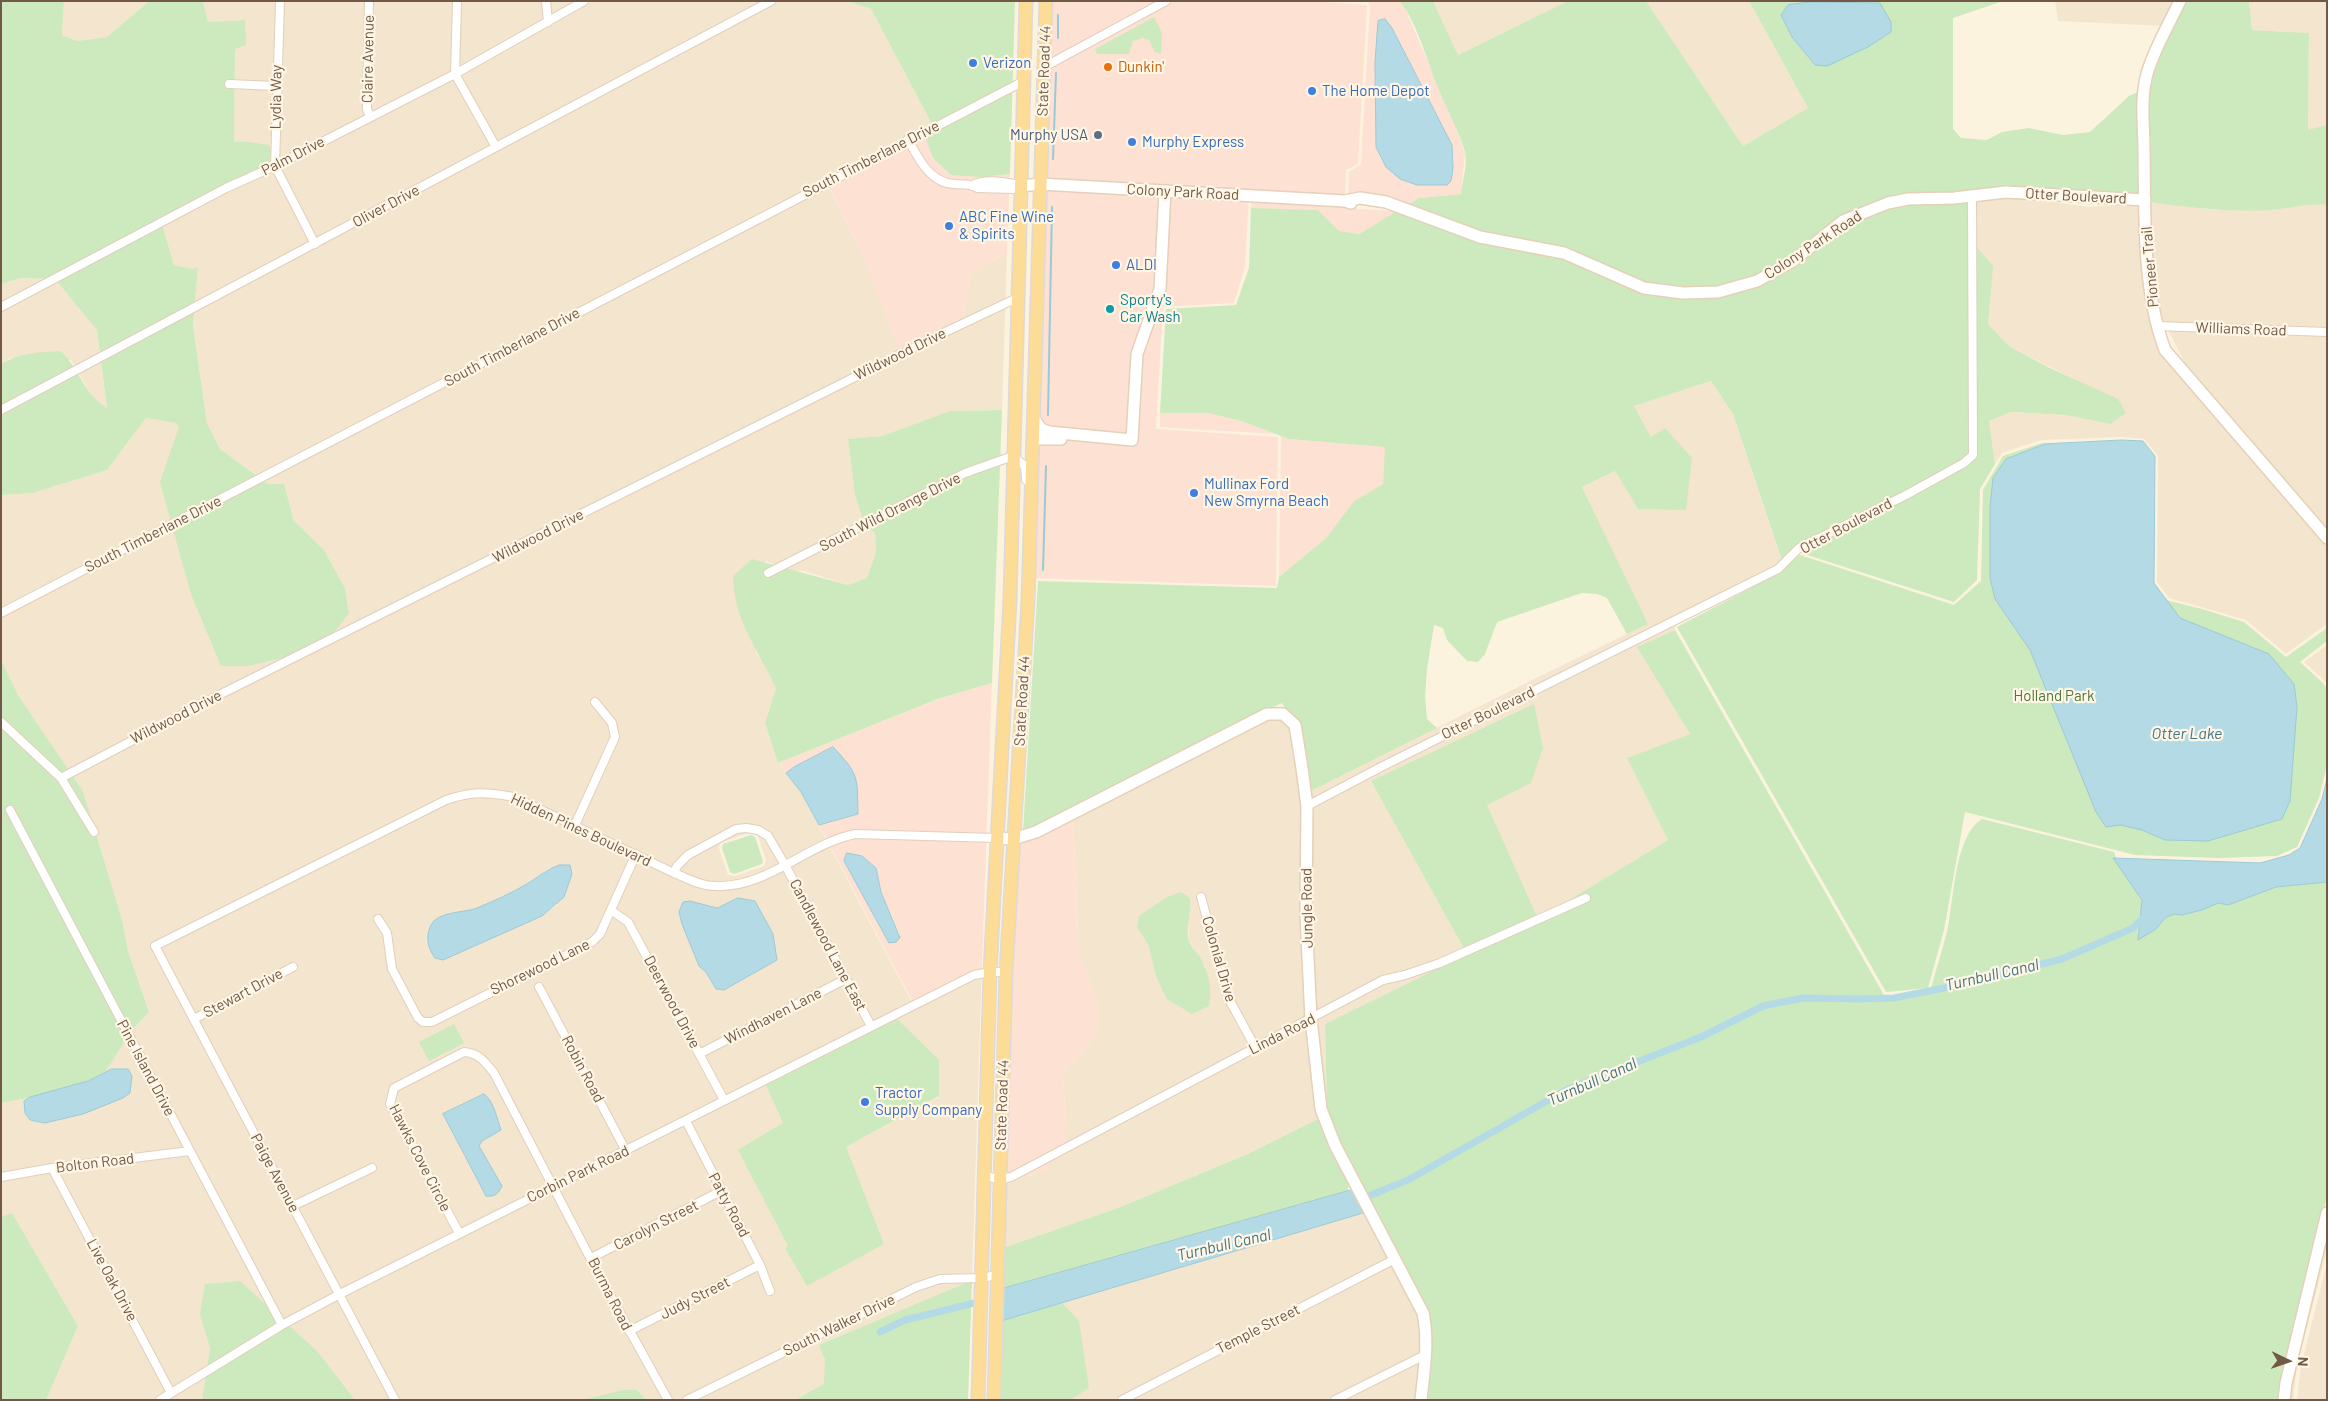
<!DOCTYPE html>
<style>
body{margin:0}
#map{position:relative;width:2328px;height:1401px;overflow:hidden;background:#fcf3df;font-family:Barlow,sans-serif}
canvas{display:block}
.frame{position:absolute;inset:0;border:2px solid #725947;pointer-events:none}
.north{position:absolute;left:2263px;top:1336px;width:50px;height:50px;-webkit-text-stroke:4px #fff6e5;paint-order:stroke;rotate:93deg;font-size:14px;font-weight:700;line-height:20px;text-align:center;color:#725947}
.north::after{content:'';display:block;margin:auto;width:18px;height:22px;background:#725947;clip-path:polygon(50% 0,100% 100%,50% 72%,0 100%)}
</style>
<div id="map">
<canvas width="2328" height="1401"></canvas>
<div class="frame"></div>
<div class="north">N</div>
</div>
<script>
const ctx = document.querySelector('canvas').getContext('2d');
ctx.lineJoin = 'round';
function paint(path, color) { ctx.fillStyle = color; ctx.fill(path, 'evenodd'); }
function strokePath(path, color, width, dash) { ctx.strokeStyle = color; ctx.lineWidth = width; ctx.lineCap = dash ? 'butt' : 'round'; ctx.setLineDash(dash || []); ctx.stroke(path); }
function write(font, color, halo, rows, align = 'center') {
  ctx.font = font + ' Barlow,sans-serif'; ctx.lineWidth = 4.5; ctx.setLineDash([]); ctx.textBaseline = 'middle'; ctx.strokeStyle = halo; ctx.fillStyle = color; for (const [text, x, y, turn = 0] of rows) {
    ctx.save(); ctx.translate(x, y); ctx.rotate((+turn || 0) * Math.PI / 180); ctx.textAlign = isNaN(turn) ? turn : align; if (halo) ctx.strokeText(text, 0, 0); ctx.fillText(text, 0, 0); ctx.restore();
  }
}
paint(new Path2D(`
 M64 1H149L107 37 77 41 62 35Z
 M203 1H847L871 9 934 128 828 186 860 249 962 322 971 274 1007 252 1002 410 950 411 882 436 848 439 855 495 865 526 875 533 876 552 867 578 848 585 804 571H790L766 561 756 652 766 666 776 688 765 723 778 763 801 792 916 1010 965 981 982 965 972 1280 819 1345 825 1360V1384L795 1400H646L637 1390H622L582 1400H355L318 1352 200 1315 210 1348 202 1400H46L78 1326 12 1213 1 1217V1103L28 1098 24 1101 25 1113 30 1120 45 1123 83 1114 112 1069 105 1072 118 1050 132 1030 149 1012 128 951 122 921 83 791 18 695 1 660V495L33 493 107 470 146 418 177 423 179 427 172 449 349 613 345 588 324 550 294 521 284 485 268 484 220 449 207 423 193 326 198 267 193 269 174 265 163 227 230 187 249 142 234 143 235 48 244 20 208 22ZM752 832 758 836 766 860 764 866 735 876 728 875 719 848 720 843ZM549 868 557 905 542 916 443 959 427 938 431 924 438 918 476 909 527 884ZM738 898 777 960 724 990 716 989 706 972 690 901 717 908ZM897 1020 939 1097 846 1147 807 1286 786 1248 788 1246 739 1150 784 1123 767 1084Z
 M1433 1H1568L1458 55Z
 M1646 1H1749L1808 108 1743 146Z
 M2055 1H2176L2164 26 2058 21Z
 M2249 1H2327V125L2308 131 2309 33 2252 30Z
 M2006 195 2088 207 2141 203 2152 326 2187 382 2327 544V624L2286 654 2246 620 2169 598 2157 582 2158 456 2144 439 2122 437 2041 440 2002 453 1995 464 1989 421 2011 412 2066 415 2110 424 2082 383 2009 346 1988 324 1989 297 1974 244 1973 209 1978 199Z
 M2149 202 2216 210H2270L2314 204 2327 205V530L2291 487 2249 443 2193 378 2159 313 2152 254Z
 M21 278 55 279 97 330 107 409 94 400 71 360 10 358 1 364V284Z
 M1711 381 1733 414 1783 563 1675 624V630L1638 647 1690 734 1627 758 1668 840 1537 920 1487 805 1371 781 1467 954 1325 1024 1327 1114 1314 1019 1309 916 1308 789 1311 791 1530 681 1647 624 1582 487 1615 471 1638 509 1651 437 1634 406Z
 M2327 645V683L2304 662Z
 M1275 716 1291 726 1303 806 1320 1118 1250 1153 1118 1208 1003 1248 1005 1185 1045 1170 1066 1123 1063 1076 1071 1064 1098 1034V1002L1079 955 1073 817ZM1191 906 1188 920 1189 941 1207 969 1156 976 1148 944Z
 M1363 1213 1419 1314 1422 1328 1418 1400H1071L1089 1388 1069 1312 1062 1303Z
 M2327 1229V1250L2297 1366 2293 1400H2288Z
 M2327 1263V1400H2297L2301 1366Z`), '#f4e5ce');
paint(new Path2D(`
 M1046 1H1310L1367 5 1358 164 1346 170 1345 201 1249 196 1245 267 1234 303 1163 307 1156 429 1278 437 1276 586 1027 578Z
 M1358 1H1399L1404 6 1457 129 1465 154 1461 194 1419 198 1406 206 1348 197 1349 172 1361 164 1370 5 1368 2ZM1392 28 1452 145 1453 168 1451 181 1376 147 1375 62Z
 M924 134 982 177 1010 174 1007 252 971 274 962 322 897 347 860 249 828 185Z
 M1252 199 1345 205 1358 209 1397 211 1359 234 1339 231 1317 210 1251 208Z
 M1160 413H1208L1241 421 1275 434 1160 427Z
 M1281 436 1290 439 1386 447 1383 484 1354 501 1327 537 1279 577Z
 M992 683 982 965 965 981 917 1010 819 825 858 814 794 767 786 773 778 763 939 699ZM862 856 876 868 881 891 900 938Z
 M1073 817 1079 954 1098 1002V1034L1071 1064 1063 1076 1066 1123 1065 1148 1045 1170 1005 1185 1015 870 1021 841Z`), '#fde2d3');
paint(new Path2D(`
 M1 1H64L62 35 77 41 107 37 149 1H203L208 22 245 20 246 45 235 49 234 142H249L269 145 273 162 163 227 174 265 193 269 198 267 193 326 207 423 220 449 268 484H284L294 521 324 550 345 588 349 613 322 648 248 666H221L191 594 160 482 179 427 176 423 146 418 107 470 33 493 1 495V364C19 353 39 352 60 351 81 369 82 393 107 408L97 330 55 279 21 278 1 284Z
 M847 1H1015L1010 174 982 177 951 175 933 158 924 134 934 128 871 9Z
 M1399 1H1433L1458 55 1568 1H1646L1743 146 1808 108 1749 1H2003L1953 18V129L1961 138 1987 140 2002 132 2029 128 2063 135 2090 132 2129 96 2140 91 2141 196 2006 189 1887 200 1803 248 1771 270 1734 284 1697 290 1645 284 1406 206 1419 198 1461 194C1462 182 1468 164 1465 152 1458 129 1446 108 1437 85 1428 63 1415 17 1399 1ZM1810 2 1880 3 1891 32C1864 49 1847 59 1815 65L1792 37Z
 M2184 1H2249L2252 30 2309 33 2308 130 2327 125V205C2307 203 2289 209 2269 210 2229 212 2189 208 2149 202L2147 98 2151 74Z
 M1154 17 1162 33 1161 54 1155 52 1149 40 1143 38 1133 41 1129 54H1097L1095 49Z
 M1978 199 1973 210 1974 244 1993 266 1988 324 2009 346 2048 367 2118 399 2126 413 2110 424 2066 415 2011 412 1989 421 1995 464 1980 489 1977 580 1954 602 1801 553 1783 563 1733 414 1711 381 1634 406 1651 437 1665 428 1692 458 1686 510 1638 509 1615 471 1582 487 1648 624 1627 634 1607 598 1597 594 1582 593 1497 622 1485 654 1478 662 1467 661 1447 640 1443 628 1434 625 1427 669 1425 697 1427 719 1437 728 1311 791 1308 789 1287 712 1282 703 1023 832 1038 581 1277 588 1279 577 1327 537 1354 501 1383 484 1385 447 1289 439 1241 421 1208 413H1160L1166 309 1236 305 1249 268 1251 208 1318 210 1339 231 1359 234 1397 211 1553 253 1643 291H1737L1845 224 1889 206Z
 M1002 410 992 683 938 699 778 763 765 723 776 688C758 649 734 621 733 576L752 559 848 585 867 578 876 552 875 533 865 526 855 495 848 439 882 436 950 411Z
 M2042 443 2142 455V594L2202 609 2244 622 2286 657 2327 628V641L2300 662 2321 681 2327 688V765L2319 798 2297 847 2277 856 2219 858 2135 855 1965 812 1944 930 1928 988 1886 992 1677 627 1749 589 1800 555 1954 605 1981 581 1983 490 2003 456Z
 M1675 630 1884 995H1904L1931 988C1936 970 1942 951 1947 932 1954 902 1954 836 1982 819L2114 852 2116 858 2114 859 2142 900 2138 939 2156 929 2165 918 2174 914 2182 915 2202 910 2218 903 2228 905 2276 887 2327 882V1196L2282 1382 2280 1400H1425L1429 1327 1338 1143 1327 1114 1325 1024 1467 954 1371 781 1534 704 1543 748 1531 783 1487 805 1538 919 1668 840 1627 758 1690 734 1637 647Z
 M1 660 18 695 83 791 122 920 128 951 149 1012 132 1030 105 1072 88 1081 28 1098 1 1103Z
 M751 835 755 837 763 861 762 864 734 874 730 872 722 848 723 844Z
 M1181 892 1190 898C1192 912 1185 926 1189 941 1191 946 1196 952 1200 957 1209 973 1212 987 1209 1006L1192 1014 1167 999 1156 976 1148 944 1137 927 1139 916 1167 897Z
 M897 1019 939 1060V1096L846 1147 884 1244 807 1286 785 1248 788 1246 738 1150 783 1123 766 1085Z
 M454 1024 464 1043 429 1061 419 1042Z
 M1320 1118 1349 1179 1348 1191 1002 1289 1003 1248 1118 1208 1250 1153Z
 M12 1213 78 1326 46 1400H1V1217Z
 M972 1280 968 1400H795L824 1384 825 1360 819 1345Z
 M240 1281 318 1352 355 1400H202L210 1348 200 1315 205 1284Z
 M1062 1303 1079 1321 1089 1388 1071 1400H999L1001 1321Z
 M622 1390H637L646 1400H582Z`), '#cde9be');
const water = new Path2D(`
 M1810 2 1880 3 1891 22V32L1868 47 1827 66 1815 65 1792 37 1781 15 1788 5Z
 M1385 19 1392 28 1452 145 1453 168 1451 181 1447 185H1417L1400 179 1386 167 1376 147 1375 62 1378 21Z
 M2122 440 2143 441 2155 456 2154 583 2180 618 2269 654 2294 684 2297 707 2290 801 2282 819 2208 841 2165 840 2142 830 2121 825 2106 827 2096 812 2030 650 1995 599 1990 578V507L1993 478 2006 459 2045 444Z
 M833 747C860 775 857 778 858 814L819 825 801 792 786 773 794 767Z
 M2327 779V882L2276 887 2228 905 2218 903 2202 910 2182 915 2174 914 2165 918 2156 929 2138 940 2142 900 2113 858 2260 863 2289 855 2300 848 2322 799Z
 M847 853 862 856 876 868 881 892 900 938 896 942 889 943 844 861Z
 M560 865H570L572 874 564 897 542 916 443 960 435 958C428 948 425 937 431 925 438 911 465 913 477 908 494 901 511 893 527 884 538 877 547 869 560 865Z
 M738 898 755 901 773 934 777 960 724 990 716 989 706 972 699 966 682 924 679 912 683 902 690 901 717 908Z
 M112 1069H128L132 1076 130 1093 123 1098 83 1114 45 1123 30 1120 25 1113 24 1101 30 1097 88 1081Z
 M484 1094C494 1101 497 1119 501 1130L482 1141 479 1146 502 1186C498 1194 495 1197 486 1196L443 1114Z
 M1352 1190 1363 1213 1001 1321 1002 1289Z`);
paint(water, '#b4dbe5');
strokePath(water, '#9acad7', 1);
strokePath(new Path2D(`
 M1058 15V38
 M1053 159 1056 73
 M1048 415 1052 207
 M1043 570 1046 466`), '#9acad7', 2);
strokePath(new Path2D(`
 M1349 1204 1408 1180 1568 1089 1701 1037 1763 1006 1803 998 1859 999 1894 998 1949 987 2062 959 2133 928 2145 916
 M880 1332 905 1320 974 1303`), '#b4dbe5', 7);
const street = new Path2D(`
 M280 1 275 166 315 244
 M369 1 367 109 370 117
 M457 1 455 74 496 147
 M546 1 548 22
 M1044 67 1166 1
 M229 84 276 86
 M908 139C918 158 930 183 954 184 962 185 970 183 977 188L1013 189 1021 186
 M973 185C983 178 1010 182 1021 186
 M1 307 226 188 275 166 455 74 584 1
 M2156 326 2327 332
 M1 410 771 1
 M768 573 965 473 1013 456 1025 466 1026 480
 M1 613 1024 81
 M1 722 61 778 94 832
 M61 778 219 695 941 334 1017 298
 M1307 806 1383 766 1778 569 1799 548 1906 495 1964 463 1973 455 1972 196
 M10 810 282 1325
 M575 825 615 737 612 723 595 702
 M674 873 677 866 688 855 736 829 746 828 758 830 768 836 785 865 871 1026
 M1201 897 1230 1001 1255 1047
 M612 911 628 922 724 1100
 M378 919 387 933 392 969 418 1018 423 1022H432L592 942 600 934 636 854
 M539 987 626 1151
 M194 1019 293 967
 M699 1054 846 979
 M686 1121 760 1265 770 1291
 M52 1168 171 1393
 M984 1176 1000 1179 1011 1177 1383 980 1405 975 1440 963 1586 898
 M1 1177 52 1168 190 1151
 M293 1206 372 1168
 M459 1233 390 1104 394 1088 464 1052C479 1053 485 1062 494 1073L599 1275 668 1400
 M591 1258 721 1191
 M629 1331 760 1265
 M160 1400 282 1325 340 1294 974 975 990 972H1006
 M395 1400 155 946 446 800C472 791 487 792 514 797L674 873C687 878 700 886 714 886 767 889 806 844 855 834L997 838
 M687 1400 916 1287 940 1279 981 1278 997 1275
 M1122 1400 1395 1259
 M1335 1400 1425 1355`);
const secondary = new Path2D(`
 M2180 1C2169 24 2153 51 2147 74 2140 99 2144 125 2144 150 2145 216 2142 289 2165 350L2327 538
 M1021 186 1040 184 1345 201 1351 203
 M1345 201 1360 198 1386 202 1480 237 1564 253 1644 288 1683 293 1718 292 1757 281 1793 261 1843 221 1888 203 1908 199 1954 198 2006 192 2145 200
 M1034 419 1041 429 1049 432 1132 440 1137 354 1160 289 1165 191
 M1033 439H1061
 M997 838 1013 839 1036 832 1267 714H1283L1295 725 1302 768 1307 806 1306 916 1311 1019 1321 1109 1335 1145 1423 1313C1429 1341 1424 1371 1421 1400
 M2284 1400 2286 1383 2327 1213`);
const primary = new Path2D(`
 M978 1400 990 972 1010 600 1026 1
 M994 1400 1006 972 1028 601 1046 1`);
strokePath(street, '#e0cfbc', 10);
strokePath(secondary, '#e5d0b9', 14);
strokePath(primary, '#e0dad7', 15);
strokePath(street, '#fff', 8);
strokePath(secondary, '#fff', 11);
strokePath(primary, '#fcdc96', 12);
for (const [x, y, r, color] of [
 [973,63,5,"#3f7fe0"],
 [1108,67,5,"#e8710a"],
 [1312,91,5,"#3f7fe0"],
 [1098,135,5,"#5c6f8a"],
 [1132,142,5,"#3f7fe0"],
 [949,226,5,"#3f7fe0"],
 [1116,265,5,"#3f7fe0"],
 [1110,309,5,"#0f9aa8"],
 [1194,493,5,"#3f7fe0"],
 [865,1102,5,"#3f7fe0"]
]) { const dot = new Path2D(); dot.arc(x, y, r, 0, 2 * Math.PI); ctx.fillStyle = color; ctx.fill(dot); strokePath(dot, '#fff6e5', 2); }
write('15px', '#725947', '#fff6e5', [
 ["Claire Avenue",368,59,-89],
 ["State Road 44",1044,71,-88],
 ["Lydia Way",276,97,-89],
 ["Palm Drive",293,156,-27],
 ["South Timberlane Drive",871,159,-27],
 ["Colony Park Road",1183,192,3],
 ["Otter Boulevard",2076,196,3],
 ["Oliver Drive",386,206,-28],
 ["Colony Park Road",1813,245,-33],
 ["Pioneer Trail",2150,267,-95],
 ["Williams Road",2241,329,2],
 ["South Timberlane Drive",512,347,-28],
 ["Wildwood Drive",900,354,-26],
 ["South Wild Orange Drive",890,512,-27],
 ["Otter Boulevard",1846,526,-28],
 ["South Timberlane Drive",153,534,-27],
 ["Wildwood Drive",538,536,-27],
 ["State Road 44",1022,701,-87],
 ["Otter Boulevard",1488,713,-26],
 ["Wildwood Drive",176,717,-27],
 ["Hidden Pines Boulevard",581,830,25],
 ["Jungle Road",1307,908,-91],
 ["Candlewood Lane East",828,945,62],
 ["Colonial Drive",1219,959,74],
 ["Shorewood Lane",540,967,-26],
 ["Stewart Drive",243,993,-28],
 ["Deerwood Drive",672,1002,62],
 ["Windhaven Lane",773,1016,-27],
 ["Linda Road",1282,1034,-27],
 ["Pine Island Drive",146,1068,62],
 ["Robin Road",583,1069,62],
 ["State Road 44",1002,1105,-88],
 ["Hawks Cove Circle",420,1158,63],
 ["Bolton Road",95,1163,-7],
 ["Paige Avenue",275,1173,62],
 ["Corbin Park Road",578,1174,-26],
 ["Patty Road",729,1205,62],
 ["Carolyn Street",656,1225,-27],
 ["Live Oak Drive",112,1280,62],
 ["Burma Road",610,1294,63],
 ["Judy Street",695,1298,-27],
 ["South Walker Drive",839,1325,-26],
 ["Temple Street",1258,1329,-27]
]);
write('15px', '#366cbe', '#fff6e5', [
 ["Verizon",983,63],
 ["The Home Depot",1322,91],
 ["Murphy Express",1142,142],
 ["ABC Fine Wine",959,217],
 ["& Spirits",959,234],
 ["ALDI",1126,265],
 ["Mullinax Ford",1204,484],
 ["New Smyrna Beach",1204,501],
 ["Tractor",875,1093],
 ["Supply Company",875,1110]
], 'left');
write('15px', '#c56008', '#fff6e5', [
 ["Dunkin'",1118,67]
], 'left');
write('15px', '#4e5e75', '#fff6e5', [
 ["Murphy USA",1088,135]
], 'right');
write('15px', '#0d838f', '#fff6e5', [
 ["Sporty's",1120,300],
 ["Car Wash",1120,317]
], 'left');
write('15px', '#4d783f', '#fff6e5', [
 ["Holland Park",2054,696]
]);
write('italic 16px', '#417786', '#fff6e5', [
 ["Otter Lake",2187,734],
 ["Turnbull Canal",1992,975,-13],
 ["Turnbull Canal",1592,1082,-24],
 ["Turnbull Canal",1224,1245,-13]
]);
</script>
